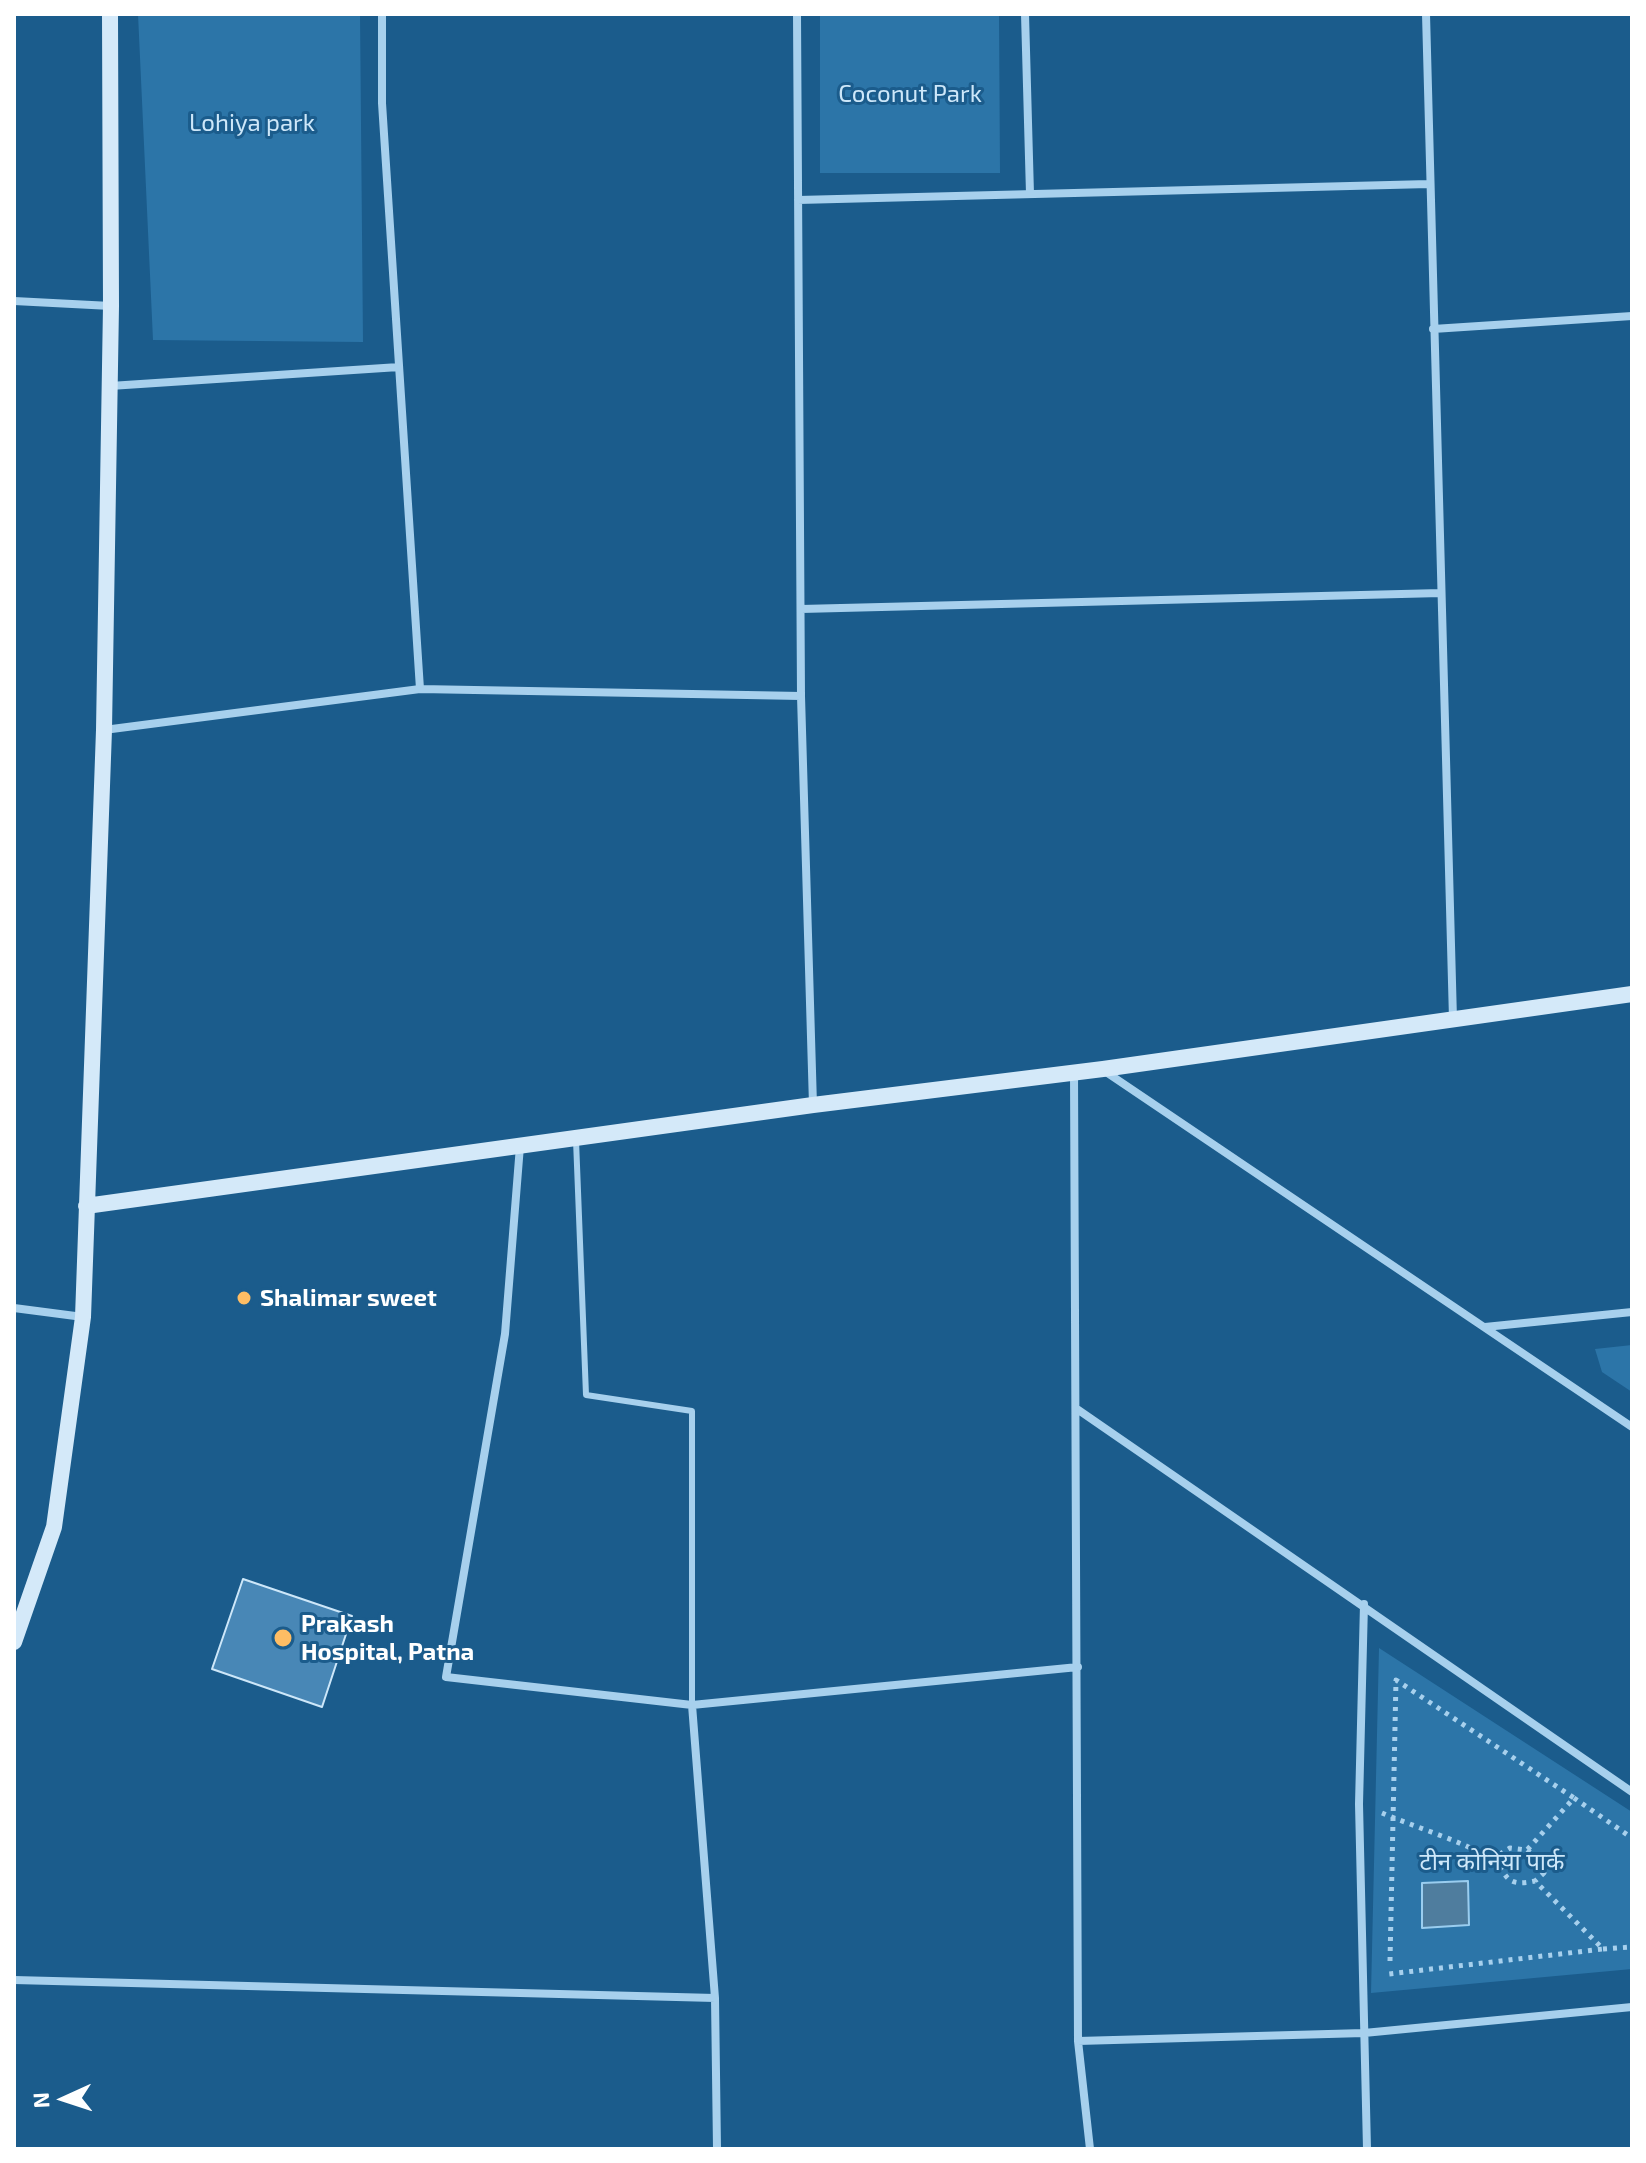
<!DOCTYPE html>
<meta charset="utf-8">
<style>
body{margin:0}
#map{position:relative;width:1646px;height:2163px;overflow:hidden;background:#1b5c8c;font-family:"Exo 2",sans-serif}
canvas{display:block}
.frame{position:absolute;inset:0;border:16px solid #fff;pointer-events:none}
.north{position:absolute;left:24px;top:2059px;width:80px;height:80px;-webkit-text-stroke:6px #1b5c8c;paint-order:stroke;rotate:267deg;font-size:22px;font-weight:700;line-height:32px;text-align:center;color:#fff}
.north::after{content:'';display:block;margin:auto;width:28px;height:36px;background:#fff;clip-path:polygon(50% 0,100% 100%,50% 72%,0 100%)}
</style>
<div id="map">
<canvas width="1646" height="2163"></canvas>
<div class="frame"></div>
<div class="north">N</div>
</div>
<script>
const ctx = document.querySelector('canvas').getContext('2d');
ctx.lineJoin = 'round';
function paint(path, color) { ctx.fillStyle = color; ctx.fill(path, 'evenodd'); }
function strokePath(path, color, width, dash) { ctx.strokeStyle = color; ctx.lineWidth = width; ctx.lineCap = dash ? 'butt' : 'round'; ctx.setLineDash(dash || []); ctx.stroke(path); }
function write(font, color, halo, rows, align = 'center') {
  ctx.font = font + ' "Exo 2","Noto Sans Devanagari",sans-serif'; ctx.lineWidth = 6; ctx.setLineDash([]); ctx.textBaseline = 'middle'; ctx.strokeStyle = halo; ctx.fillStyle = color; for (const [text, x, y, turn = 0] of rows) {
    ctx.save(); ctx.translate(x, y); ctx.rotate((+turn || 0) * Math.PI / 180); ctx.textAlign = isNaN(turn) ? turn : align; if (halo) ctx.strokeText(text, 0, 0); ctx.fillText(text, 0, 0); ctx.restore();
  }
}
paint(new Path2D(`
 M138 14H360L363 342 153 340Z
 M820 14H999L1000 173H820Z
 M1632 1345V1392L1602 1372 1595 1349Z
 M1379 1648 1632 1812V1969L1371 1993Z`), '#2c75a8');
const water = new Path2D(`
 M1468 1881 1469 1925 1422 1928V1883Z`);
paint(water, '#4f7d9e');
strokePath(water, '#9acdef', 2);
const building = new Path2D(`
 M243 1579 352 1616 322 1707 212 1669Z`);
paint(building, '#4887b6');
strokePath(building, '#cde7f9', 2);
strokePath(new Path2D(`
 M1574 1798 1632 1838
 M1382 1813C1415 1827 1458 1840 1489 1857 1509 1869 1500 1889 1535 1881L1603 1949 1389 1974 1390 1971
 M1527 1850 1541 1860 1544 1873 1535 1881
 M1603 1949 1632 1947
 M1390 1961 1396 1680 1574 1798 1527 1850 1510 1848 1492 1859`), '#a7d0ed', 5, [4, 6]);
strokePath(new Path2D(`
 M576 1140 586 1395 692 1411V1705`), '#a7d0ed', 6);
strokePath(new Path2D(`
 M382 14V103L420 689
 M797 14 801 696 813 1105
 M1025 14 1030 194
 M1426 14 1453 1019
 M798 200 1429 184
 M14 301 111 306
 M1433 329 1632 316
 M110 386 399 367
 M801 609 1441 593
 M104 730 420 689 801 696
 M1103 1070 1632 1427
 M1074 1073 1078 2041 1090 2149
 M520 1146 505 1334 446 1677 692 1705
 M14 1308 83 1317
 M1485 1327 1632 1312
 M1077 1409 1632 1792
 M1364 1604 1359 1804 1367 2149
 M14 1980 715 1998
 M1078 2041 1364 2033 1632 2007
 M717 2149 715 1998 692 1705 1078 1667`), '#a7d0ed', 8);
strokePath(new Path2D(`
 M86 1206 813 1105 1103 1069 1632 994
 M14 1642 54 1527 83 1317 104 730 111 306 110 14`), '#d4e9f9', 16);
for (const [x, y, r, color] of [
 [244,1298,8,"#febd64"],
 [283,1638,10,"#febd64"]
]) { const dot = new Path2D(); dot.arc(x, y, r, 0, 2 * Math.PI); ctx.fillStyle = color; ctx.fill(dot); strokePath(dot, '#1b5c8c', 3); }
write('24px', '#cde7f9', '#1b5c8c', [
 ["Coconut Park",910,94],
 ["Lohiya park",252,123],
 ["टीन कोनिया पार्क",1492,1862]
]);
write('bold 24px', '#fff', '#1b5c8c', [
 ["Shalimar sweet",260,1298],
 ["Prakash",301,1624],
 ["Hospital, Patna",301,1652]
], 'left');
</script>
